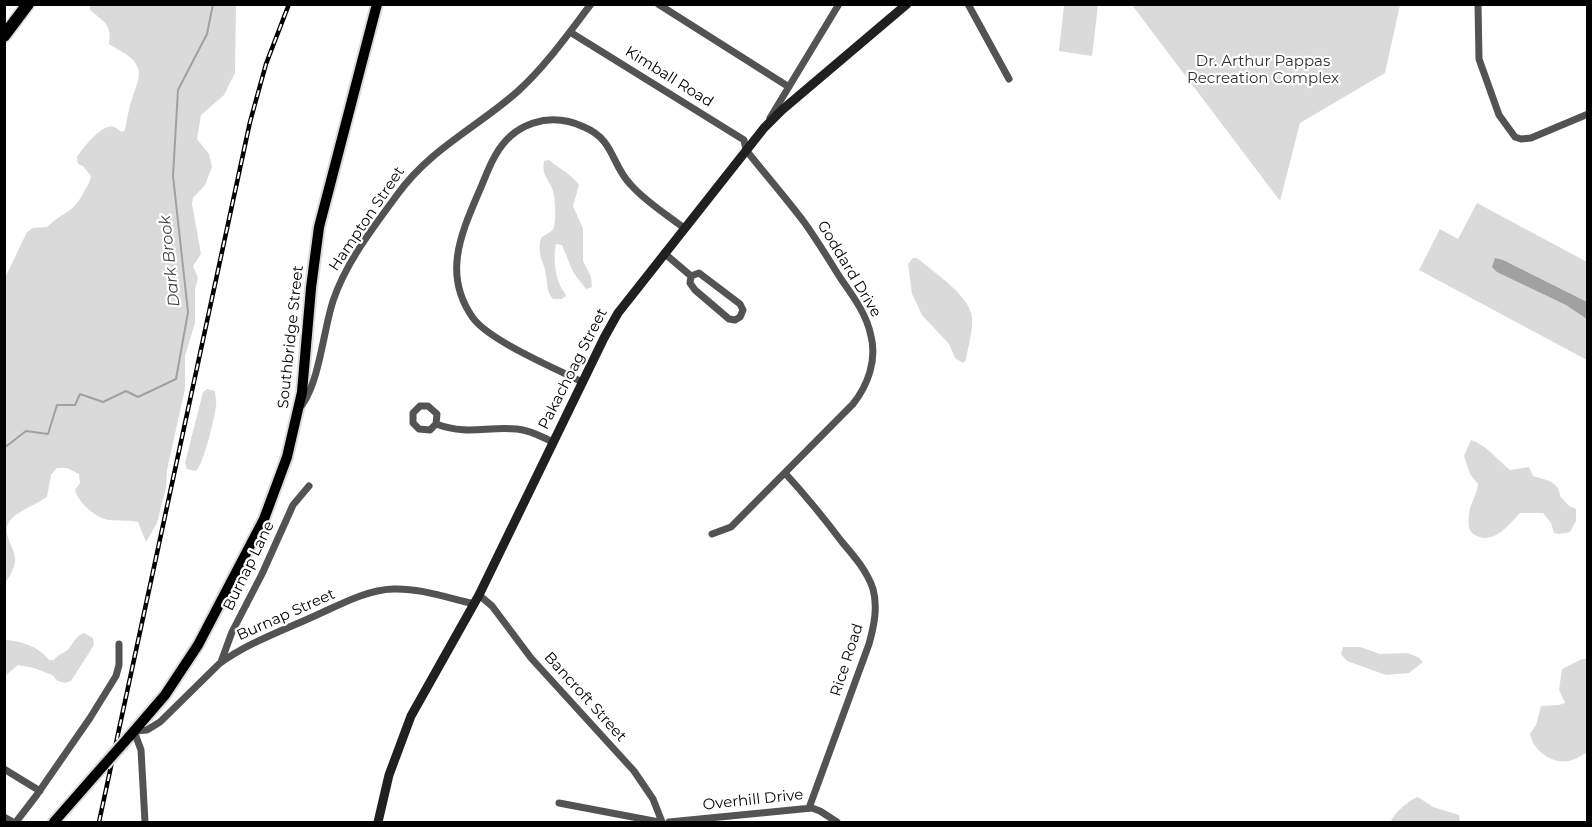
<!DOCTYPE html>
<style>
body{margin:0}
#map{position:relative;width:1592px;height:827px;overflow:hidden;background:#fff;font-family:Montserrat,sans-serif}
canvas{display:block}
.frame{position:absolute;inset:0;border:6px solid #000;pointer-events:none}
</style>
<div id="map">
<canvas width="1592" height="827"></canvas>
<div class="frame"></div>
</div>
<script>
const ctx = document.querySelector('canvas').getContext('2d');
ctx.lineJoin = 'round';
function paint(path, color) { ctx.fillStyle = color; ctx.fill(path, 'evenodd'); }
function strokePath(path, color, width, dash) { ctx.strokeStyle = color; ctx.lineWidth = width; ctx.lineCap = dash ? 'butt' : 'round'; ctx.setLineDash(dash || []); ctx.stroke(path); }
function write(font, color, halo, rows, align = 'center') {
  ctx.font = font + ' Montserrat,sans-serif'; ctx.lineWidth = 4.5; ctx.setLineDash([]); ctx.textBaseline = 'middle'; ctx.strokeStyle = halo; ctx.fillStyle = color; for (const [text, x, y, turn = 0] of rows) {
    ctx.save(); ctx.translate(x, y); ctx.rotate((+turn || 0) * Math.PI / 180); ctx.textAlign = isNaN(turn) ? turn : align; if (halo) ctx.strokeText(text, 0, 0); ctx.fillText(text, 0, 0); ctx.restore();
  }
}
paint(new Path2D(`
 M90 5H236L235 73 224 95 201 115 197 139 209 154 212 167 205 185 193 198 192 204 201 254 193 266 198 278 195 289V323L185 356V389L167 470 166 488 157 523 146 542 138 522C129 520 119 521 110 520 96 519 79 503 75 490L80 483 79 474 67 468H57L51 475 47 497C36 504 21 510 11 519 0 532 14 545 15 558 16 568 9 576 5 584L4 304 6 293 5 278 27 232 33 228 47 227C62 212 71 215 83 194 87 185 89 186 91 176L83 166 78 164 77 157C83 148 102 123 114 127 117 128 119 131 122 132L125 130C127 119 129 107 133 96 137 83 144 72 133 60 128 54 116 49 109 44 112 24 104 22 90 10Z
 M1064 5H1098L1092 56 1059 51Z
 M1132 5H1400L1385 73 1300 123 1280 201Z
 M549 160C559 169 572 174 579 185L573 206 583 229V261L591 277 592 287 586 289 573 272 562 245 556 244C553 257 555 282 565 293L566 296 562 299H553C546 291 548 286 546 276 545 261 536 257 541 238 544 235 550 233 553 229 557 224 555 198 553 191 550 180 541 176 544 161Z
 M1477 203 1587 262V360L1419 270 1440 229 1458 239Z
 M913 258H917C933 272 971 296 972 318 973 332 968 346 966 360L963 363 955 358 949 344 922 315 912 294 908 264Z
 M207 389 215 391C215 396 217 401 216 406 214 420 204 463 196 471L187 469 185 463 203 392Z
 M1471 440C1487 445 1497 460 1510 470L1529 467 1533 476C1546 480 1559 481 1560 496L1569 506 1576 509V521L1570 532 1559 534 1554 533 1551 523 1543 513H1520C1509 525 1494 544 1477 536 1468 533 1468 524 1469 516 1469 504 1477 496 1478 484L1470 474 1464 456Z
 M84 633 93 638 94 645 71 681 65 683 58 681 52 675 34 668 18 665 5 676V640C21 641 38 646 49 660H54C58 655 61 654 66 651 74 645 74 636 84 633Z
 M1343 647H1360L1380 654 1407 653 1418 657 1423 662 1409 673 1386 675 1347 661 1341 654Z
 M1582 659H1587V753C1582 754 1580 757 1575 759 1556 767 1534 753 1530 734L1536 725 1541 706 1559 705 1565 703 1559 690 1562 669Z
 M1418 797 1433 807 1459 815 1460 822H1391C1392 815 1410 799 1418 797Z`), '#dadada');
paint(new Path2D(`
 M1495 258 1503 260 1587 302V319L1566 305 1497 272 1492 267Z`), '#a1a1a1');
strokePath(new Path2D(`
 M4 448 26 431 48 434 57 405H75L80 394 103 402 126 391 138 397 176 379 188 312 173 176 178 90 207 34 213 4`), '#a1a1a1', 2);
const primary = new Path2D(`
 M128 738 165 695 198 645 264 519 287 457 302 392 311 288 319 227 377 4
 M54 822 104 765`);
const highway = new Path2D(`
 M4 36 28 4`);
strokePath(primary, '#dbdbdb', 14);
strokePath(highway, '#dbdbdb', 15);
strokePath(new Path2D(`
 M658 4 789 87
 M968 4 1009 79
 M1478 4 1479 59 1499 115 1515 137 1521 139 1531 138 1588 114
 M570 32 744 140 746 150C765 174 785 197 804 222 817 240 829 260 841 279 853 296 867 315 871 336 877 360 868 385 853 404L731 527 712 534
 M770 118 839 4
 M664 253 691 276 699 273 740 304 743 310 740 317 735 320 729 319 695 290 690 283 691 276
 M582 382C555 368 490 341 473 318 443 276 460 236 478 194 484 181 488 168 495 156 513 123 549 111 584 127 615 140 611 165 631 185 646 202 666 214 684 228
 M302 405C320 379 323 332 333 301 346 262 373 228 397 195 430 149 476 128 517 92 545 67 568 34 591 4
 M436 424 430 430 419 429 413 423V413L420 406H428L437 414 436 424C469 436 486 426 517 429 530 430 542 437 553 442
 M785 473C805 495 824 518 842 542 854 556 867 571 873 589 878 607 874 626 869 644L809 808
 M479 595 492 606 531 658 634 771 653 799 662 822
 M221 662 232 632 262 574 293 505 309 486
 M4 769 40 791
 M559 803 659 822
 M4 817 13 822
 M16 822 36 796 90 718 116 676 119 665V644
 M145 822 141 750 134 731 147 730 160 722 219 664C246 644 279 632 310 618 336 607 364 590 393 589 420 588 448 598 475 604
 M669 822 812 808 820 811 837 822`), '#535353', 7);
strokePath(new Path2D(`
 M378 822 389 775 411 716 479 595 604 338 618 313 764 128 782 110 907 4`), '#202020', 9);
strokePath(primary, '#000', 10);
strokePath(highway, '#000', 12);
const rail = new Path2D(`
 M99 822 250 122 266 64 289 4`);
strokePath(rail, '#000', 4.5);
strokePath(rail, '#fff', 2, [7]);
const primaryBridge = new Path2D(`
 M104 765 128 738`);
strokePath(primaryBridge, '#dbdbdb', 14, []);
strokePath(primaryBridge, '#000', 10);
write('15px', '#313131', '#fff', [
 ["Dr. Arthur Pappas",1263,62],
 ["Recreation Complex",1263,79]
]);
write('15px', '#000', '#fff', [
 ["Kimball Road",669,77,32],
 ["Hampton Street",367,219,-56],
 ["Goddard Drive",849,269,59],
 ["Southbridge Street",291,337,-84],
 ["Pakachoag Street",573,369,-63],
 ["Burnap Lane",249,566,-64],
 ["Burnap Street",286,615,-24],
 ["Rice Road",847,660,-72],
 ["Bancroft Street",585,697,48],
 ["Overhill Drive",753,800,-6]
]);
write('italic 16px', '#424242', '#fff', [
 ["Dark Brook",170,261,-96]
]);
</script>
